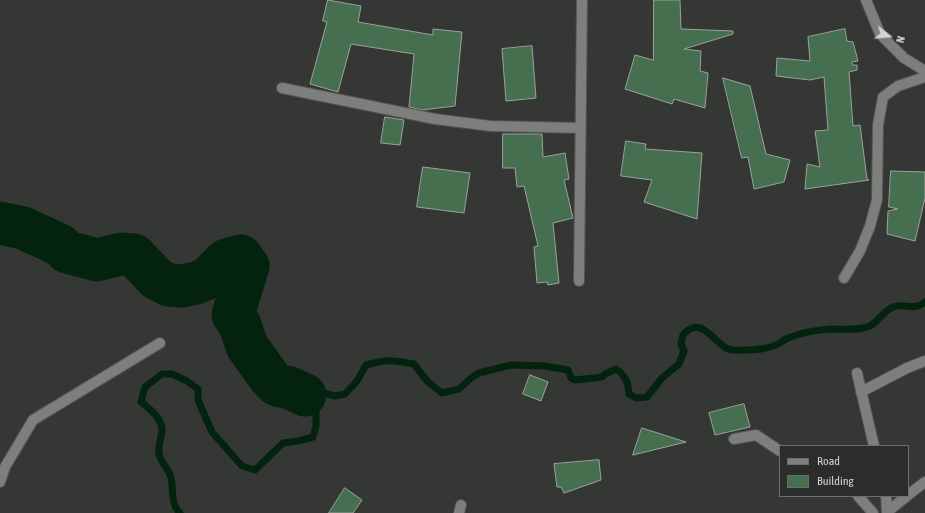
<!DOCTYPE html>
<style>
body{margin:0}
#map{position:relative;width:925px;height:513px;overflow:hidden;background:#343734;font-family:"Asap Condensed",sans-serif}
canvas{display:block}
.legend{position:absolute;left:779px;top:445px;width:130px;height:52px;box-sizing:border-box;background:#2a2d2a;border:1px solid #6d6f6d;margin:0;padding:5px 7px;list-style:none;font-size:12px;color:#d2d3d2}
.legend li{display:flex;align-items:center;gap:8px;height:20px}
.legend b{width:20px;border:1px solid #6d6f6d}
.north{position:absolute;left:869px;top:16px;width:40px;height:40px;-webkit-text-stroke:3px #2a2d2a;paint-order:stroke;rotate:107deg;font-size:11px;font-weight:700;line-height:16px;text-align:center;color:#d2d3d2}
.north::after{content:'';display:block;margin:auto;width:14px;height:18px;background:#d2d3d2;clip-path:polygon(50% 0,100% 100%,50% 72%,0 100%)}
</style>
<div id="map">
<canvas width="925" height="513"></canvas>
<ul class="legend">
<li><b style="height:5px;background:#7c7f7c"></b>Road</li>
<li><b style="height:11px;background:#466f4f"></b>Building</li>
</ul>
<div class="north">N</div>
</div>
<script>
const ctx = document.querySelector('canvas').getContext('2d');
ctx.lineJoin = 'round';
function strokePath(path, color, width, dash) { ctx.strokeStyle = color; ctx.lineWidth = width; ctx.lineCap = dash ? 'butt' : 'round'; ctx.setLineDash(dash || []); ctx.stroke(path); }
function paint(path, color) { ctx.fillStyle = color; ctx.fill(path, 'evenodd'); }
strokePath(new Path2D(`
 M305 395 320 392 335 396 345 394 357 381 366 365C388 359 392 360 414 364L428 382 442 393 459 389 471 378 479 373 511 365 545 366 568 370 571 378 575 380 602 377 605 374 616 369C626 376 628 382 629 394L636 398 647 397 662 378 679 364 684 351 681 344 683 335C701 314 713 342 728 349 733 351 741 350 746 350 755 350 765 349 773 346 778 345 782 341 786 339 799 333 817 330 831 329 844 329 858 331 870 326 879 321 884 310 893 307 906 302 911 312 925 302
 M180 513C170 504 174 490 171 478 169 469 160 462 159 453 158 445 161 439 162 431 163 419 149 408 141 402L145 387 162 374H172L187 381 198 389V400L212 432 242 466 255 470 283 443 298 441 313 437 316 426V403L305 395`), '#04230e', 7);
strokePath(new Path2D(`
 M0 223 23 228 60 245 67 252 97 260 121 254 134 255 157 279 169 285 182 286 196 283 208 278 226 260 241 256 248 266 233 315 240 325 247 346 269 377 277 385 290 388 305 395`), '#04230e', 43);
const building = new Path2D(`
 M328 0 361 6 358 22 433 35V29L462 32 455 106 422 110 409 107 414 54 351 44 338 92 310 84 327 22 323 21Z
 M654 0H680L681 29 733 31V34L684 49 701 51 700 71 708 73 705 108 674 99 672 104 625 89 635 55 653 60Z
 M845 29 847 41 853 42 858 61 852 62V65H857V70L849 72 853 126 860 125 867 179 869 180 805 189 807 164 820 167 815 131 828 130 824 77 810 80 776 76 777 58 810 61 808 37Z
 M532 46 536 98 506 101 502 49Z
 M723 78 750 86 766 154 790 160 784 182 754 189 748 157 742 158Z
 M385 117 404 120 400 145 381 143Z
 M503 134H542L543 157 565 153 569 179 564 180 573 218 553 223 559 283 548 285 547 282 537 283 534 247 538 246 524 186 517 187 515 168H503Z
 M626 141 646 144 645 149 702 153 697 219 644 202 652 180 621 176Z
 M423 167 470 173 464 213 417 207Z
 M891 171 925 172V198L915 241 887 234 888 211 898 209 889 207Z
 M530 375 548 382 541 401 523 394Z
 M744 404 750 427 715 435 709 413Z
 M642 428 686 442 633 455Z
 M599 460 601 480 564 493 561 487H557L554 464Z
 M345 488 362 500 353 513H329Z`);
paint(building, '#466f4f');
strokePath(building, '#9da19e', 1);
const minor = new Path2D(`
 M866 0 880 34 904 58 925 71
 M282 88 435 119 491 126 581 128
 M844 278 860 251 870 226 877 200 878 125 883 97 898 86 925 77
 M579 281 582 0
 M857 373 874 446
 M861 392 907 368 925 361
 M734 439 756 435 780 451
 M0 482 5 467 33 420 160 343
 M908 495 925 482
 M858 496 873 513
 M886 496 887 513
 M887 512 907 496
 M459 513 461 505`);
strokePath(minor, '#535453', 12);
strokePath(minor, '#7c7f7c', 10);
</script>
